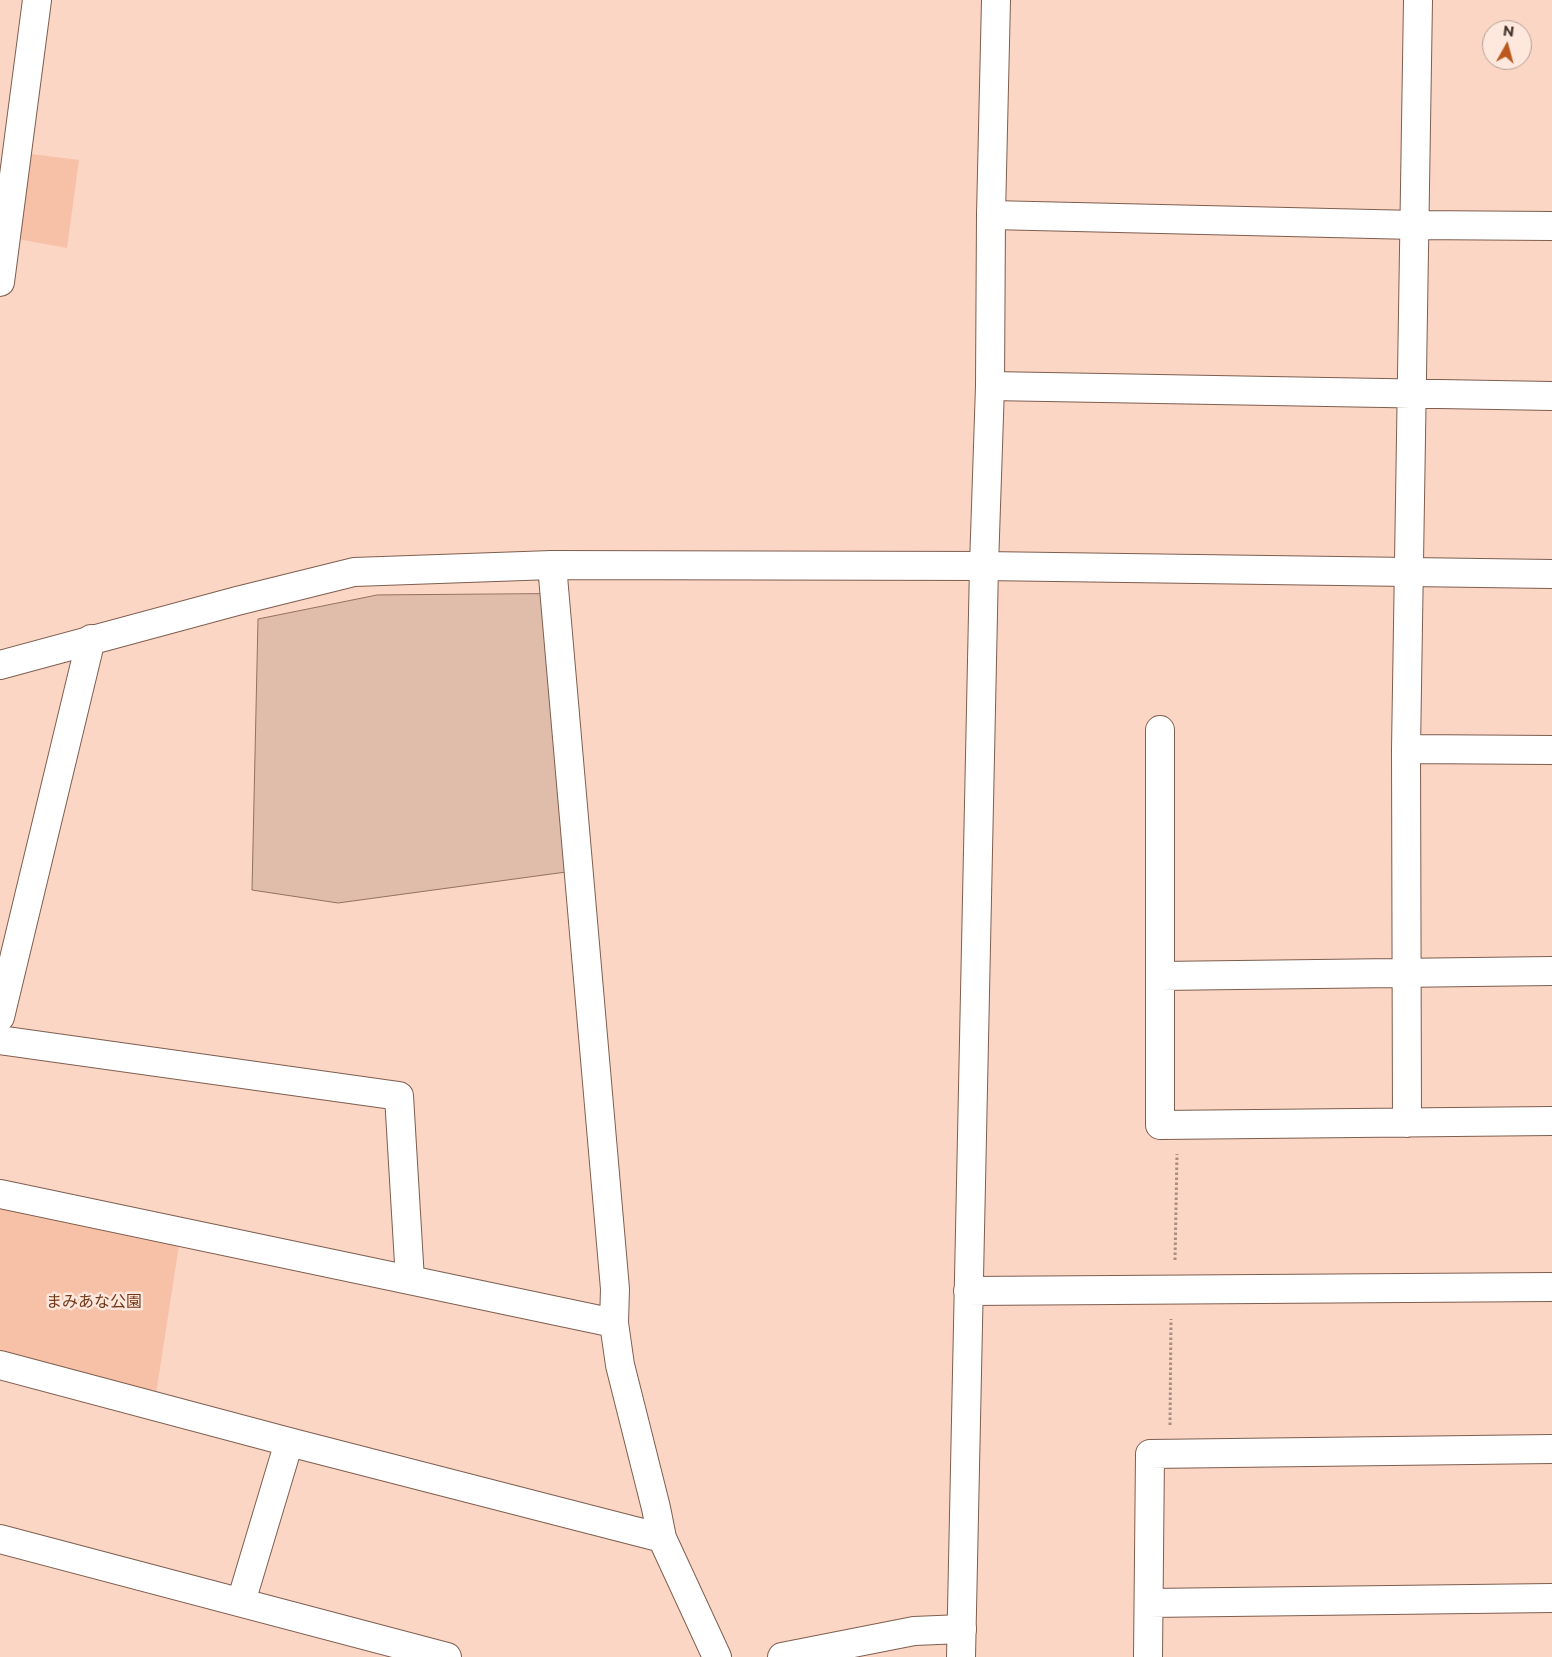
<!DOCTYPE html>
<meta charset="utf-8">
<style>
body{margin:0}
#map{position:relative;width:1552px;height:1657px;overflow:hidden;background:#fbd6c5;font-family:Montserrat,sans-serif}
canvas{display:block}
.north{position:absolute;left:1482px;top:20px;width:50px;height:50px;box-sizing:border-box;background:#fee7dc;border:1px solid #b39f96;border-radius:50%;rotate:7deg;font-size:14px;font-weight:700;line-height:20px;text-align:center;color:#42342d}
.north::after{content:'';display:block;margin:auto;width:18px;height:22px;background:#bc5920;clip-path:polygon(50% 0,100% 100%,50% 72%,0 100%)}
</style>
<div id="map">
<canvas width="1552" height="1657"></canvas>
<div class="north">N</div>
</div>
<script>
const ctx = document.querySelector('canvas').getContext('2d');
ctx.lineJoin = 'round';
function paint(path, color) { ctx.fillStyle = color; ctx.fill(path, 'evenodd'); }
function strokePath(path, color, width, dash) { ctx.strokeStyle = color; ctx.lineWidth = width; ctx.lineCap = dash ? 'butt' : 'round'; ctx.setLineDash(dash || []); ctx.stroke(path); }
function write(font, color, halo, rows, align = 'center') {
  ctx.font = font + ' Montserrat,"Noto Sans JP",sans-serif'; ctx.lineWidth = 5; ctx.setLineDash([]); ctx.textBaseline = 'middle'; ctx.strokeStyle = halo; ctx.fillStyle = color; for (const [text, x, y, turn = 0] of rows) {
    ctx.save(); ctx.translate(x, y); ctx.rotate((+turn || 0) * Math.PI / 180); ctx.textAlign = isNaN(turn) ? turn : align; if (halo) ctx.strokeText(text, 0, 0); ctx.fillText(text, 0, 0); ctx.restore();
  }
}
paint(new Path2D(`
 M23 153 79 160 67 248 12 238Z
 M0 1207 179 1245 156 1394 0 1354Z`), '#f7c1a8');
const building = new Path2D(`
 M544 594 566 872 338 903 252 890 258 619 377 595Z`);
paint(building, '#e0bcaa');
strokePath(building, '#927161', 1);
const street = new Path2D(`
 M991 215 1415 225 1552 226
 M0 282 37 0
 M990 386 1552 396
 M552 565 615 1289 614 1323 620 1365 656 1508 662 1538 717 1657
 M1160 730V1125L1552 1121
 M1406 749 1552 750
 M1160 976 1552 971
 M0 1017 91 639
 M0 1040 399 1096 410 1280
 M1407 1123 1406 749 1418 0
 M0 1194 614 1323
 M0 1365 289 1442 662 1538
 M0 1539 447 1657
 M241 1602 289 1442
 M1149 1603 1552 1598
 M782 1657 914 1631 962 1629
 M1148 1657 1150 1454 1552 1449`);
const secondary = new Path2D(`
 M0 665 237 601 354 572 552 565 984 566 1552 574
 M968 1291 1552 1287
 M961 1657 984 566 990 386 991 215 996 0`);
strokePath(street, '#7e5e4f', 30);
strokePath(secondary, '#7e5e4f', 30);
strokePath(new Path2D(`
 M1175 1260 1177 1154
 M1170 1425 1171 1319`), '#a88d81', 3, [2.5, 2.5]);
strokePath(street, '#fff', 28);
strokePath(secondary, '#fff', 28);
write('16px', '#733818', '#fee7dc', [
 ["まみあな公園",94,1302]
]);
</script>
